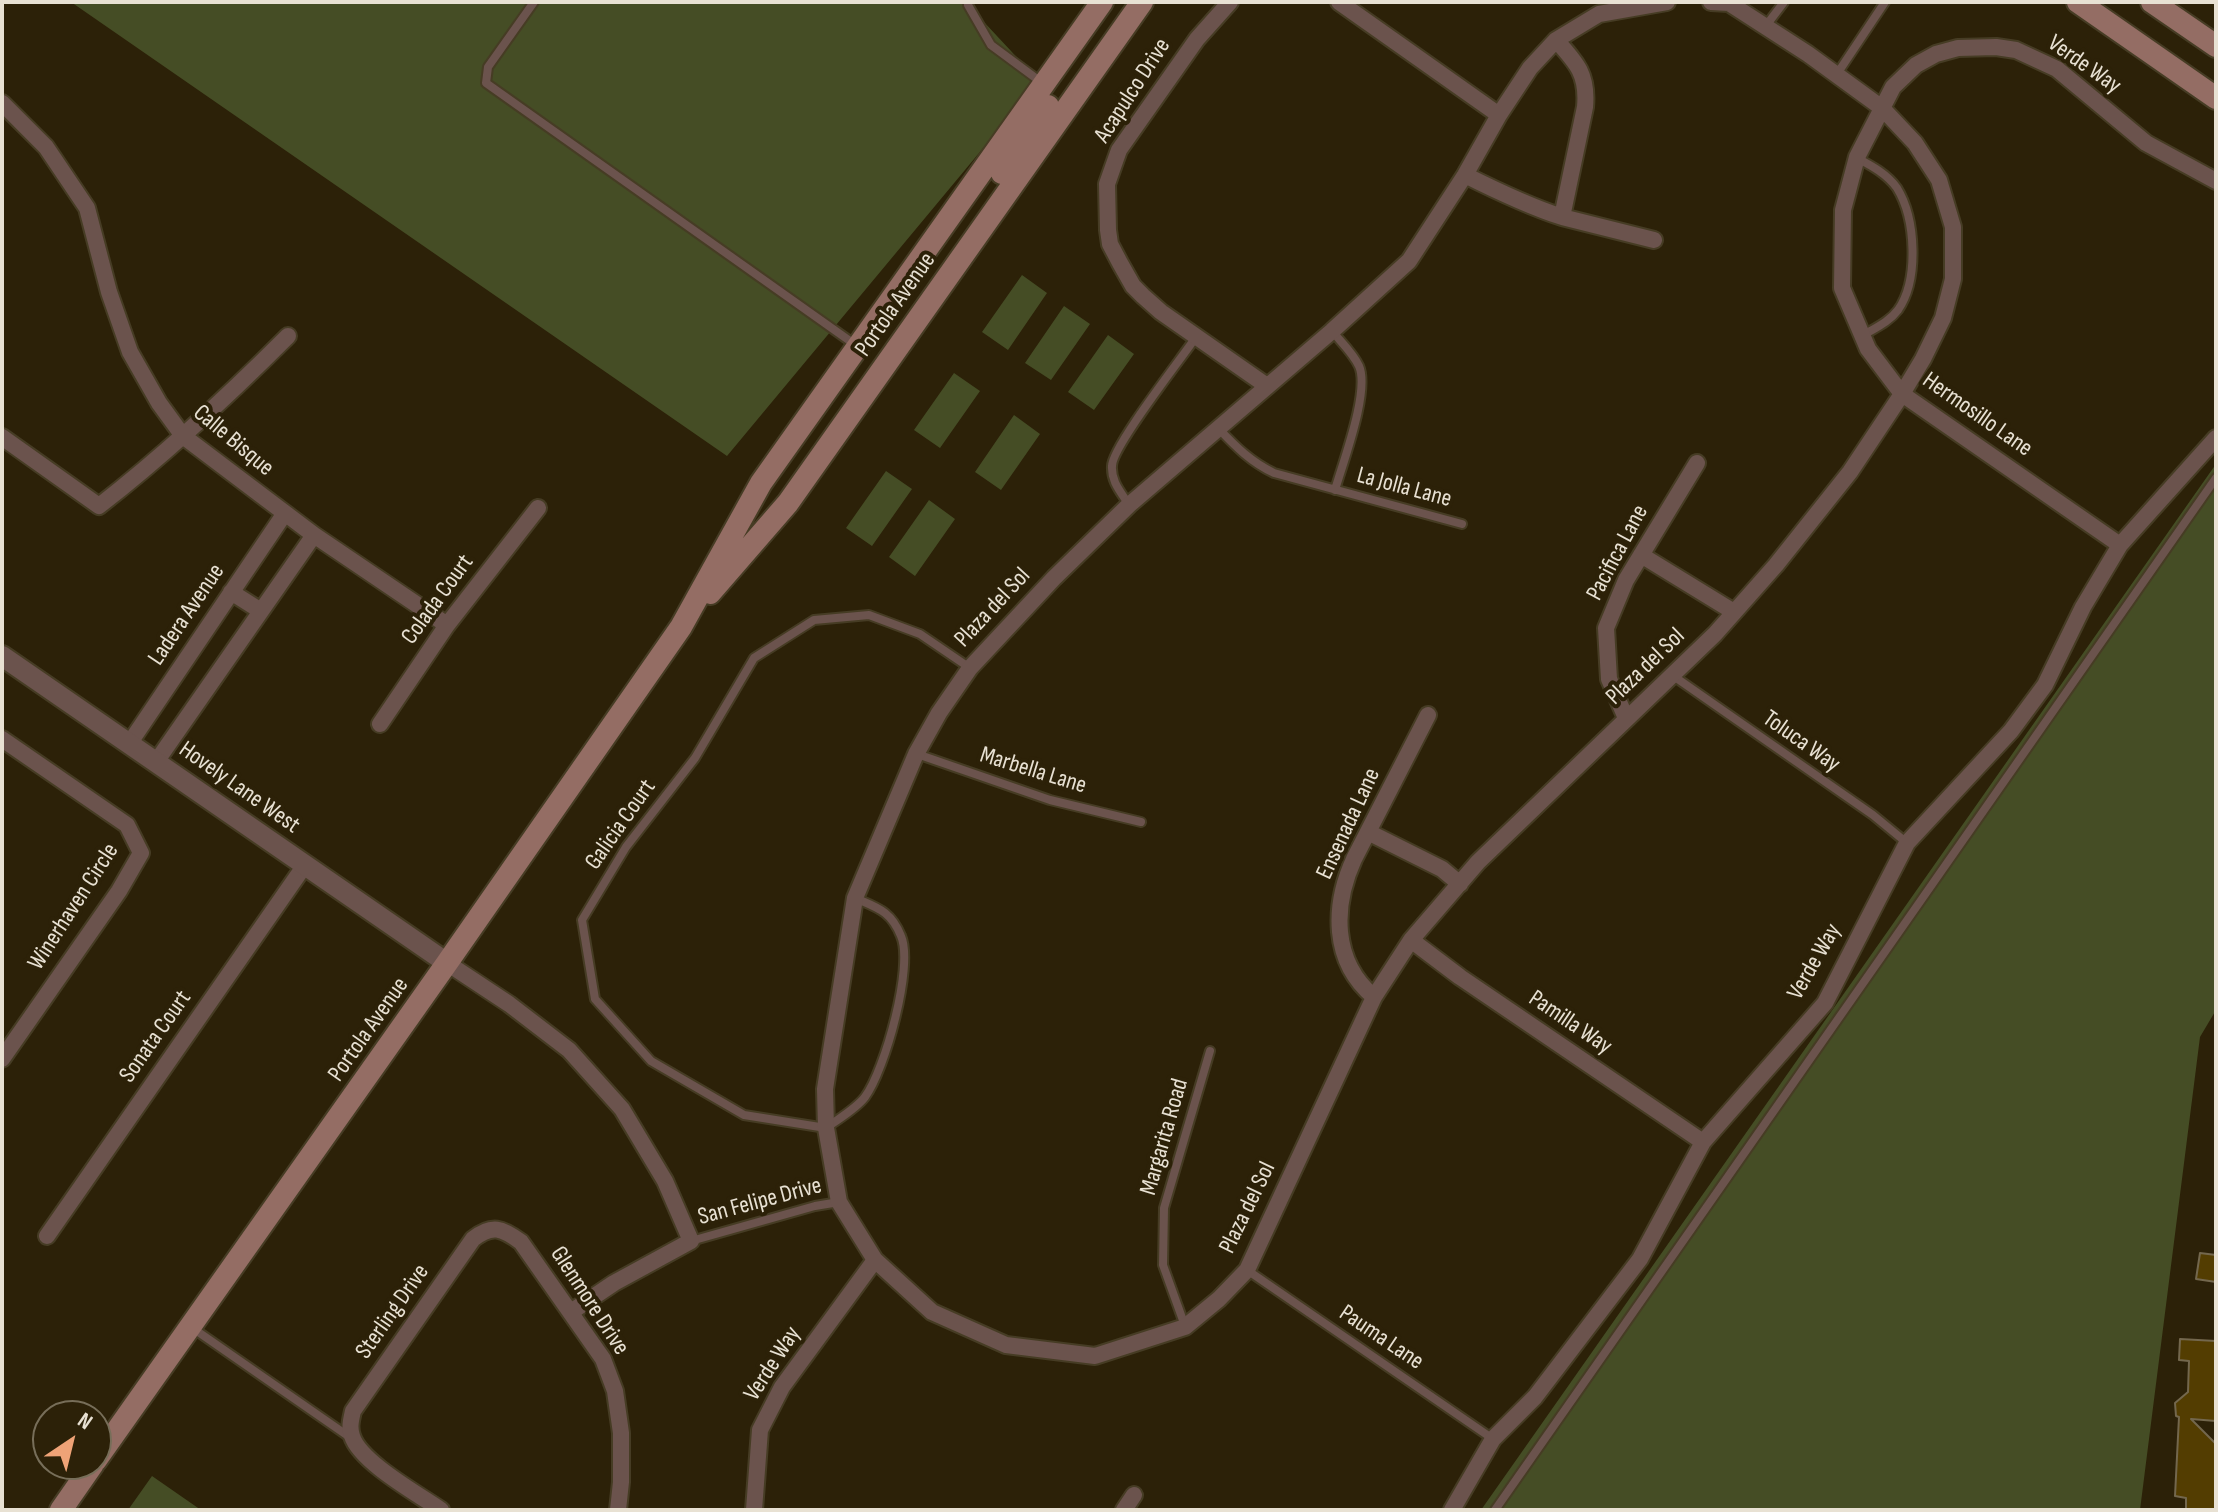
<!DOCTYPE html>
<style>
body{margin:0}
#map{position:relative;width:2218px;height:1512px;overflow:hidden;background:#2c2108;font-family:"Sofia Sans Condensed",sans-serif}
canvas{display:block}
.frame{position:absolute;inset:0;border:4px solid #e8e1d3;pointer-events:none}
.north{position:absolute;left:32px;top:1400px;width:80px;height:80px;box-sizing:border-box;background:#2c2108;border:2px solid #776e59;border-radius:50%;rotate:35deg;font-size:22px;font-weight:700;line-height:32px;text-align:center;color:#e8e1d3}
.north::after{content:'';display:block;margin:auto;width:28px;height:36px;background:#efa377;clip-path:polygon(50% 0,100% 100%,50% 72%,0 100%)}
</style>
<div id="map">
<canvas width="2218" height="1512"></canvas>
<div class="frame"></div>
<div class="north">N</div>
</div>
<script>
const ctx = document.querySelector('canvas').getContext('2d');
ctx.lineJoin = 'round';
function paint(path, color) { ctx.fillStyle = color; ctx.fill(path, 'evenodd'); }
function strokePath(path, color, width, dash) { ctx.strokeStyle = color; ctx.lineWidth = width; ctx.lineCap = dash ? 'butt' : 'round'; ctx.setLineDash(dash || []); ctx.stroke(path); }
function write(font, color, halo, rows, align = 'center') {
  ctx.font = font + ' "Sofia Sans Condensed",sans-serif'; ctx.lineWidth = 8; ctx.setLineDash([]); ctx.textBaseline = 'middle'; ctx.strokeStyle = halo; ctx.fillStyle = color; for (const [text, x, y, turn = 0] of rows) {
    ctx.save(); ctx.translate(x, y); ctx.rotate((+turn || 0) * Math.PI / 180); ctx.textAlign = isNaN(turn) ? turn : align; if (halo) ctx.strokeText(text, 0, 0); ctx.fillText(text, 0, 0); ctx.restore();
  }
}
paint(new Path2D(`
 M71 2H968L969 6 1039 81 727 456Z
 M1022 275 1047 293 1008 350 982 332Z
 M1064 306 1090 324 1051 380 1025 363Z
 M1108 335 1134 354 1094 410 1068 392Z
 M954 373 980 391 940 448 914 430Z
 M1014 415 1040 434 1001 490 975 472Z
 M2216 464V1010L2200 1037 2140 1510H1481Z
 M886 471 912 489 872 546 846 528Z
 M929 500 955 519 915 576 889 557Z
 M152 1476 201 1510H128Z`), '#454d25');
const building = new Path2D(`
 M2200 1253 2216 1255V1282L2196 1279Z
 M2180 1339 2216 1341V1421L2191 1419 2216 1444V1510H2186V1498L2175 1496 2179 1417 2176 1416 2175 1403 2188 1392 2189 1361 2179 1360Z`);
paint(building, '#533d01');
strokePath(building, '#73674d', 2);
const service = new Path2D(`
 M534 2 488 67 486 83 857 346
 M968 2V5L991 45 1041 82
 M1765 27 1784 2
 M1837 74 1885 2
 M1857 158C1872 166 1887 174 1897 188 1916 219 1919 280 1898 310 1889 322 1875 328 1862 336
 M1332 331C1341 342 1353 353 1359 366 1370 391 1343 462 1335 490
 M1219 429C1236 447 1251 462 1274 473L1462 524
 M1129 505C1121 492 1111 482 1112 466 1112 447 1181 359 1196 337
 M1672 675 1873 815 1907 843
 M917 754 1050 800 1141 822
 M855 898C878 908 891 911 901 936 914 966 885 1070 865 1097 856 1109 838 1119 826 1128L744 1115 651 1061 595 999 582 920 626 847 695 758 754 658 814 620 869 615 920 634 970 668
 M691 1241 815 1206 839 1202
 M1247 1270 1493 1439
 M1185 1326 1163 1265 1164 1208 1210 1051
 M191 1327 351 1438
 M1495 1510 2216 478`);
const minor = new Path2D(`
 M1230 2 1197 39 1119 150 1107 184 1108 230 1110 244 1120 263 1133 286 1143 296 1161 312 1267 386
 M1339 2 1499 115
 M1667 2 1599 14 1556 40 1530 68 1499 115 1465 175 1409 261 1332 331 1129 505 1054 578 970 668 939 713 916 754 855 898 825 1089 826 1128 839 1202 875 1260 932 1312 1006 1345 1095 1356 1185 1327 1219 1299 1247 1270 1374 997 1411 940 1478 862 1715 634 1776 565 1850 472 1902 394 1923 359 1943 318 1953 279V227L1939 180 1915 143 1882 108 1808 54 1729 3 1711 2
 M2 103 46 147 87 208 109 292 130 352 159 403 183 436 314 535 447 625
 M1465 175C1497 191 1528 206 1562 217L1585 107C1588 75 1577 63 1556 40
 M1562 217 1654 240
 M2 437 99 506C166 454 228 396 288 336
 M2120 545 1902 394 1868 349 1842 288 1843 210 1857 157 1893 87 1916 65 1936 54 1958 48 1996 47 2016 50 2057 69 2146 143 2216 181
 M1641 555 1734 612
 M231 592 261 611
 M1626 718 1609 679 1606 628 1626 580 1697 463
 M380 724 447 625 538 508
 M2 739 127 825 141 853 119 891 2 1059
 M129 744 285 513
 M156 762 314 535
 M1368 832 1442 869 1460 884
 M1411 940 1460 977 1703 1142
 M447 963 509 1004 569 1050 622 1109 665 1181 691 1241 614 1283 571 1312
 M1374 997C1331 961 1333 905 1354 859L1428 715
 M47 1236 305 865
 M441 1510C418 1494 360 1462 352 1436 349 1427 351 1420 353 1411L473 1239C492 1224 502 1228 521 1242L603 1359 615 1391 621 1433V1482L618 1510
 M754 1510 760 1430 782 1387 875 1260
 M1124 1510 1134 1495
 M1452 1510 1493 1439 1535 1397 1640 1259 1703 1142 1825 1003 1907 843 2011 731 2045 685 2083 607 2120 545 2216 438`);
const tertiary = new Path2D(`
 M2 656 447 963`);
const secondary = new Path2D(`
 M2078 2 2216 98
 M2152 2 2216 46
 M1002 173 1048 106
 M710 593 788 503 1142 2
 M96 1460 447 963 681 627 761 483 1102 2
 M61 1510 93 1464`);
strokePath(service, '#463c24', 12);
strokePath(minor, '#463c24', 20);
strokePath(tertiary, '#463c24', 24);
strokePath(secondary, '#463c24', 26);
strokePath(service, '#6b534d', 8);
strokePath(minor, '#6b534d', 16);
strokePath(tertiary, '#6b534d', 20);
strokePath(secondary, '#946d64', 22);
write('24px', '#e8e1d3', '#2c2108', [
 ["Verde Way",2084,65,35],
 ["Acapulco Drive",1133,91,-57],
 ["Portola Avenue",896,305,-55],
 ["Hermosillo Lane",1977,415,35],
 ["Calle Bisque",233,441,40],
 ["La Jolla Lane",1404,488,15],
 ["Pacifica Lane",1618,553,-62],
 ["Colada Court",438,600,-54],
 ["Plaza del Sol",993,608,-47],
 ["Ladera Avenue",187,615,-56],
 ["Plaza del Sol",1646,667,-44],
 ["Toluca Way",1801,742,35],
 ["Marbella Lane",1033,771,17],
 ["Hovely Lane West",239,788,35],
 ["Ensenada Lane",1349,824,-65],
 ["Galicia Court",621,825,-55],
 ["Winerhaven Circle",74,907,-57],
 ["Verde Way",1815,962,-60],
 ["Pamilla Way",1570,1023,34],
 ["Portola Avenue",369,1030,-55],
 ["Sonata Court",156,1037,-55],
 ["Margarita Road",1165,1137,-74],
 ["San Felipe Drive",760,1202,-15],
 ["Plaza del Sol",1248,1208,-64],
 ["Glenmore Drive",589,1301,57],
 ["Sterling Drive",393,1312,-55],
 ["Pauma Lane",1381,1338,34],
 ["Verde Way",773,1364,-57]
]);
</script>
